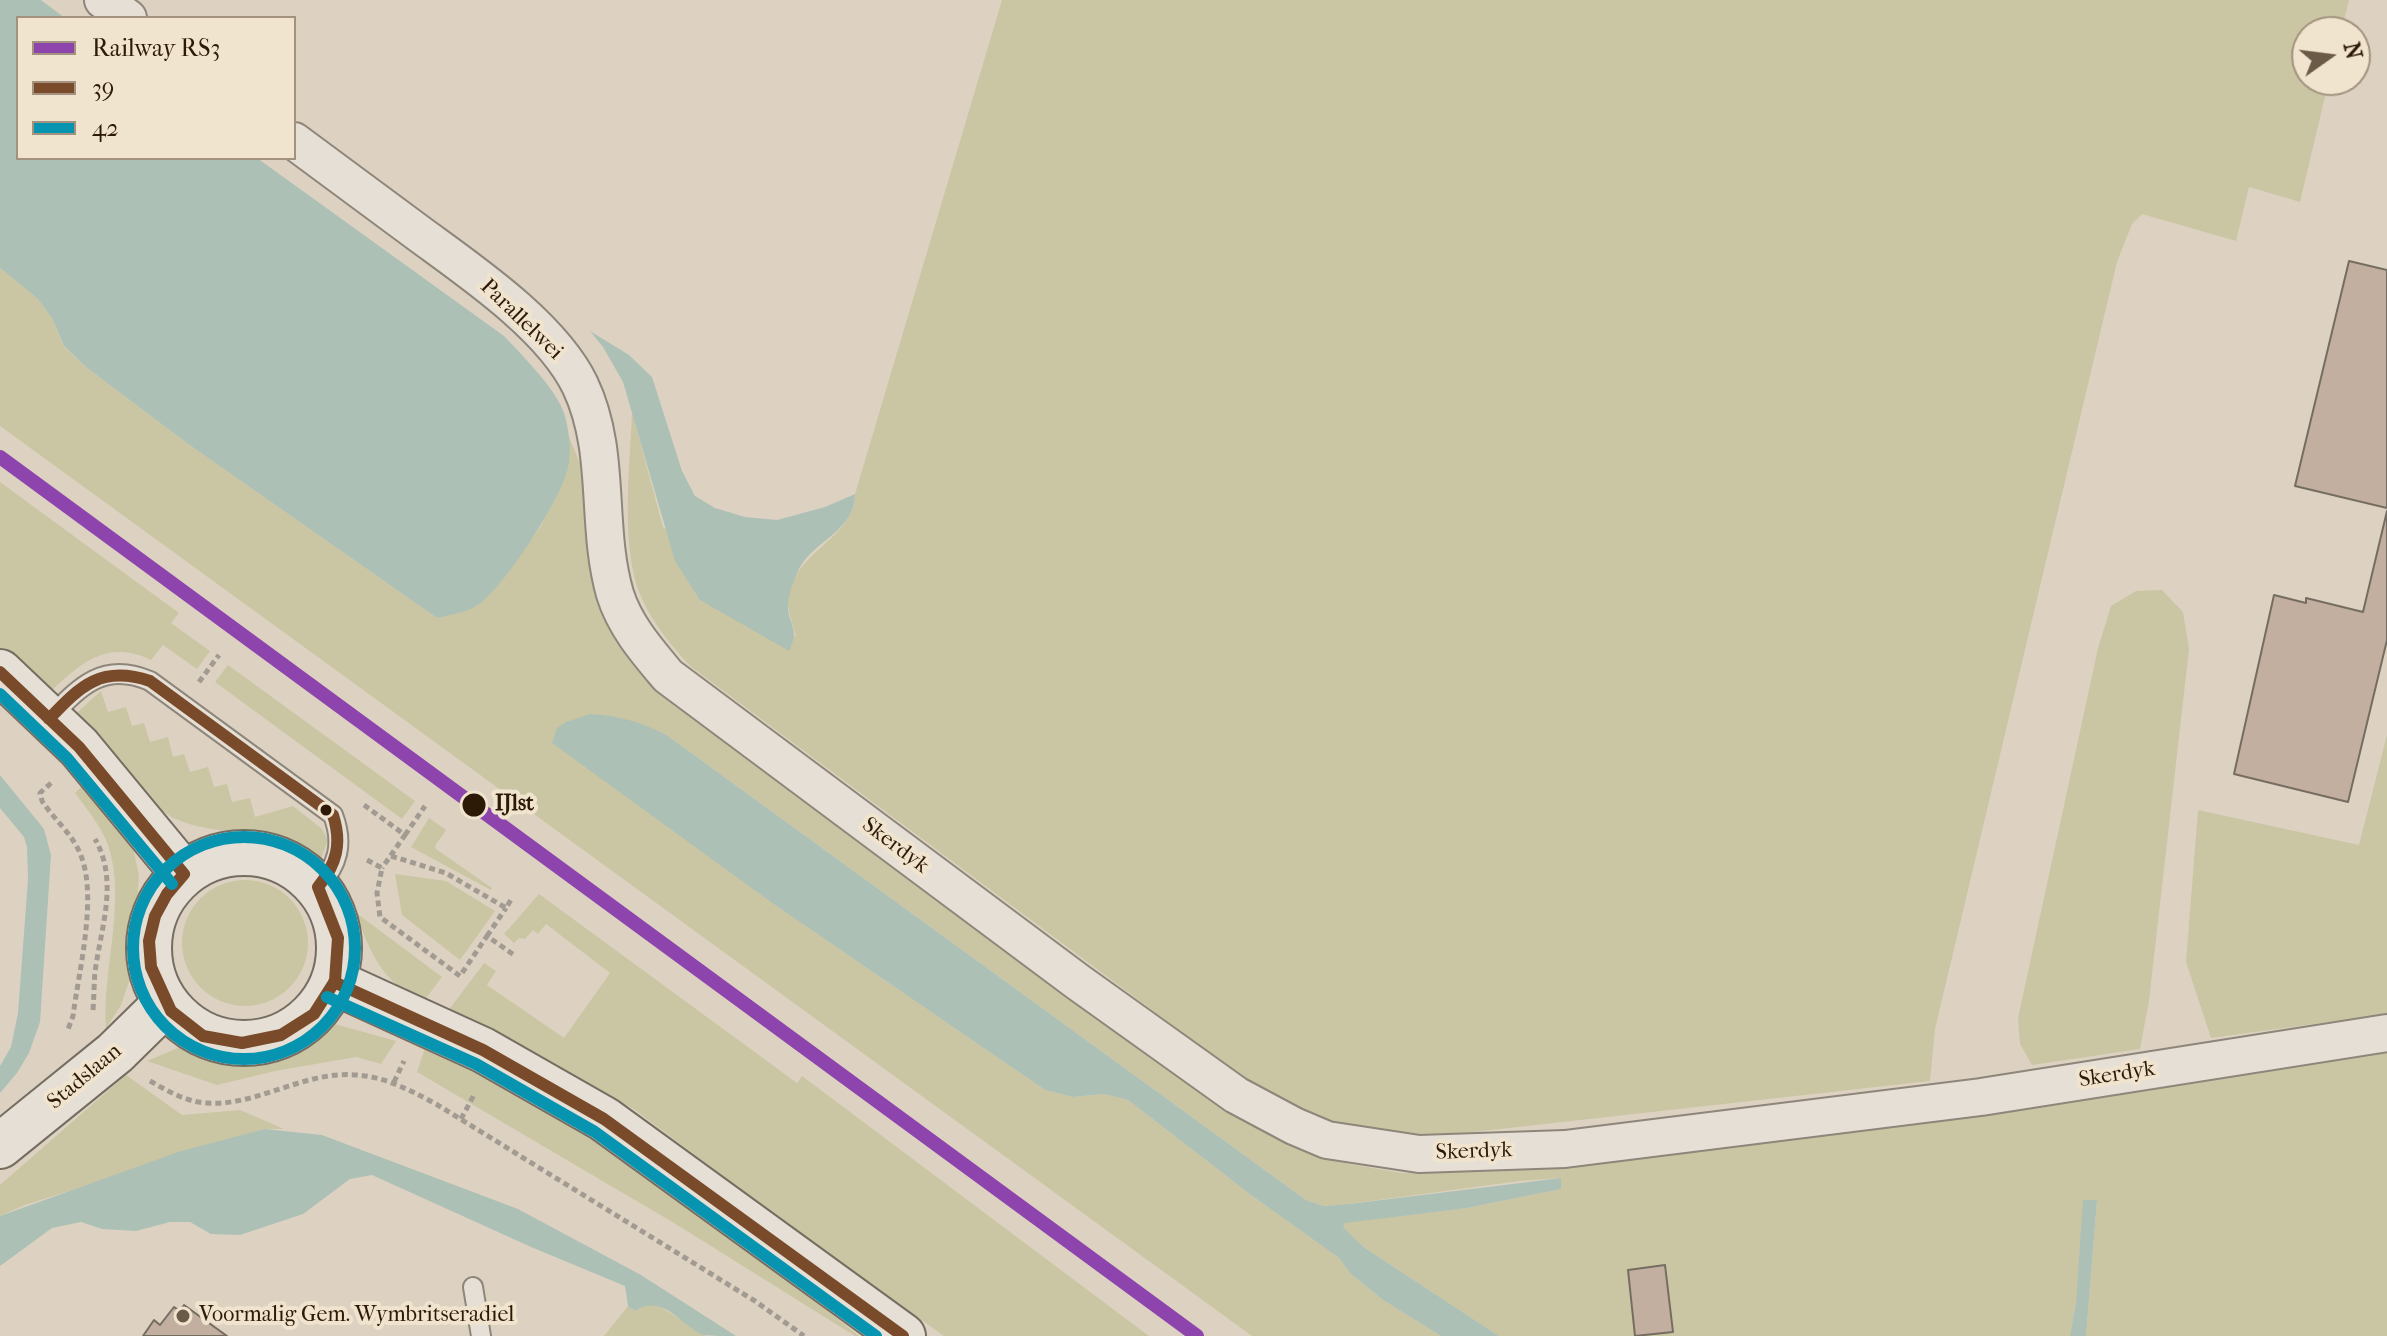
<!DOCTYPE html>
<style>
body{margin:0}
#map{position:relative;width:2387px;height:1336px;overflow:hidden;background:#ddd2c1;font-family:"IM FELL French Canon",serif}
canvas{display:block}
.legend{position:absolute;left:16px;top:16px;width:280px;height:144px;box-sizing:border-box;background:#f1e4ce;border:2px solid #a3937e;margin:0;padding:10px 14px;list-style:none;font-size:24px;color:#2d1a06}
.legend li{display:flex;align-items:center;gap:16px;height:40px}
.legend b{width:40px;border:2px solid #a3937e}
.north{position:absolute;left:2291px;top:16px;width:80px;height:80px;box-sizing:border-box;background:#f1e4ce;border:2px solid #a3937e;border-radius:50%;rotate:76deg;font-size:22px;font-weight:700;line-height:32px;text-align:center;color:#2d1a06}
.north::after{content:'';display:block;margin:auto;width:28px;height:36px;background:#6b5a47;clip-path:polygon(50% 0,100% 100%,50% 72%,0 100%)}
</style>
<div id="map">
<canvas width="2387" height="1336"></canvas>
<ul class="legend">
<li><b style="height:10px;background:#8e44ad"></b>Railway RS3</li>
<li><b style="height:10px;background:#7a4b2a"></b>39</li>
<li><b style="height:10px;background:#0794b0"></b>42</li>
</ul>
<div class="north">N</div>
</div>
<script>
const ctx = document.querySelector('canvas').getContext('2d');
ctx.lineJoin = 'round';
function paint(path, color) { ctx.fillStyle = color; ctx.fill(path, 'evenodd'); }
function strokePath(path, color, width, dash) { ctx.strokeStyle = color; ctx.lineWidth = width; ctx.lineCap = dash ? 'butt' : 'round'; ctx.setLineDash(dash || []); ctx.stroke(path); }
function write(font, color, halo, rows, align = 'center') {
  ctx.font = font + ' "IM FELL French Canon",serif'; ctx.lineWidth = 8; ctx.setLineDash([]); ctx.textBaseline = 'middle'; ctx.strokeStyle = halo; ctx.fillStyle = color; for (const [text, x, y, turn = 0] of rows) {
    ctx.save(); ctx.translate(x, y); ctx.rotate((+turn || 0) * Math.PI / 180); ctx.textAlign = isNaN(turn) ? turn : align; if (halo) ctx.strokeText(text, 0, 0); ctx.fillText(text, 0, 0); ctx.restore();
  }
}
paint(new Path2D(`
 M1002 0H2349L2341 32H2307V80H2329L2300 202 2249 187 2236 241 2142 214 2132 224 2117 262 1935 1029 1930 1081 1437 1136C1368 1137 1323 1122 1262 1092L690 666C672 646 654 625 643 601 619 552 630 467 632 412L663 527 796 637C794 627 789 615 788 605 787 553 855 540 855 494Z
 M0 268 37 298 52 318 64 347 86 367 188 444 437 618 475 607 504 577 541 526 568 467V435L579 461 641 669 675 706 1255 1126 1300 1149 1349 1164 1402 1173H1444L1632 1155 2387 1053V1336H2086L2097 1201 2084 1200 2076 1301 2070 1336H1499L1365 1248 1343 1227 1345 1222 1467 1208 1561 1189V1178L1520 1181 1349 1204 1324 1206 1306 1200 668 736 775 905 1045 1090 1073 1097 1104 1094 1128 1100 1251 1195 1339 1258 1351 1274 1383 1300 1441 1336H1252L0 426Z
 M0 482 179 613 171 623 210 651 197 669 163 645 151 660C107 639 81 663 50 692L0 648Z
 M2162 590 2183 612 2189 649 2149 1001 2140 1049 2032 1065 2020 1044 2018 1018 2098 648 2111 606 2136 591Z
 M228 665 415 801 402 819 215 682Z
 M101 691 108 712 126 707 132 726 144 723 150 742 168 737 173 757 184 754 190 772 208 767 214 787 227 784 232 802 250 798 255 817 293 806 322 829 328 840 321 859C275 821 226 841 176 819 146 806 98 743 73 716Z
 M2387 735V1014L2211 1038 2186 962 2198 810 2359 845Z
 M87 781 132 843 139 875 131 976 121 1005 106 1028C102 969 127 901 108 845 101 826 87 809 75 793Z
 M429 818 446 830 435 846 436 849 492 888 491 890 411 847Z
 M395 874 446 881 495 911 460 960 402 915Z
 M182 943a63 63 0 1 1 126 0a63 63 0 1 1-126 0Z
 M539 894 797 1083 802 1076 1149 1336H944L752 1198 635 1110 501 1036 448 1011 484 963 496 971 487 985 564 1038 610 973 546 924 538 934 533 930 525 939 519 938 514 943 504 934Z
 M355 912 442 977 424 1001C380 981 372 955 355 912Z
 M331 1023 396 1041 381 1064 356 1057 275 1071 217 1085 147 1061 178 1048 214 1061 260 1063 306 1047Z
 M426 1045 572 1120 726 1232 859 1336H855L674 1223 417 1072Z
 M126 1075 182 1115 240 1110 284 1129H265L25 1205 0 1216V1185Z
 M656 1304 706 1336H604L628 1306 635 1311 645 1305Z`), '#cac6a3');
paint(new Path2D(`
 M0 0H41L65 18H18V158H257L504 336C522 355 556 389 564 413 569 429 572 452 568 468 561 499 501 594 473 608 462 613 449 615 437 618L188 444 86 367 64 346 52 318 37 298 0 268Z
 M590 331 629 355 652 377 682 471 695 496 715 508 745 517 777 520 825 507 855 494C855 530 816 540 800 567 795 577 789 592 788 603 787 625 801 626 789 651L700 600 675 561 623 382 603 347Z
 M591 714C620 716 642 722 668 736L1306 1200 1324 1206 1349 1204 1561 1178V1189L1467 1208 1345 1223 1343 1227 1365 1248 1499 1336H1441L1383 1300 1351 1274 1339 1258 1251 1195 1128 1100 1104 1094 1073 1097 1045 1090 775 905 552 743 557 728 566 722Z
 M0 775 44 829 51 855 40 1022 29 1053 17 1073 0 1093V1066L11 1047 18 1013 28 879 27 847 24 837 0 808Z
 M265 1129 322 1135 518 1209 641 1275 736 1336C726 1336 712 1336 703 1335 679 1324 663 1293 635 1311L628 1306 625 1286 531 1247 372 1175 350 1179 303 1214 240 1235 211 1234 190 1222H170L136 1231 102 1229 81 1222 52 1228 0 1266V1216L181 1151Z
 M2083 1200H2097L2086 1336H2070L2076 1301Z`), '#adc0b6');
const building = new Path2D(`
 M2349 261 2387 270V508L2295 486Z
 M2387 511V640L2348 802 2234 774 2274 595 2306 603V598L2363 612Z
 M1665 1265 1673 1332 1635 1336 1628 1270Z
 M184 1305 227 1336H143L154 1320 160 1325 174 1307 180 1311Z`);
paint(building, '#c2af9f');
strokePath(building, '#756d61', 2);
const lane = new Path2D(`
 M50 718C80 686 104 661 150 681L333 815C344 844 338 865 318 887
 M473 1287 481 1336`);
const street = new Path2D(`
 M103 0 128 18
 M294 141C336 172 379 204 421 235 473 273 552 327 580 385 612 452 595 525 615 594 625 626 647 651 668 676L1078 982 1236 1095 1294 1126 1327 1140 1419 1154 1565 1149 1981 1097 2387 1033`);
const secondary = new Path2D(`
 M0 672 79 747 184 874
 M149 948a95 95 0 1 1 190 0a95 95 0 1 1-190 0Z
 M334 982 483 1050 604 1119 903 1336
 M0 1146 115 1053 166 1003`);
strokePath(lane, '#8e867a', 22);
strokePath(street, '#8e867a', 40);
strokePath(secondary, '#756d61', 48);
strokePath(new Path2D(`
 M199 682 219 655
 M51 783 40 793 42 801C53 818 71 833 79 851 99 893 79 969 73 1016L67 1032
 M364 805 405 835 382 868
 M405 835 425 806
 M391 856 446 873 506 908 512 898
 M367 860 382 868 377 893 380 917 460 976 487 936 514 955
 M487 936 506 908
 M93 1010C94 997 94 984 95 972 101 927 119 881 95 839
 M150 1081C168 1091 186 1102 207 1103 252 1106 294 1078 338 1075 376 1072 404 1087 436 1104L755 1301 804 1336
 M394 1082 404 1061
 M461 1119 475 1093`), '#a29b92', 5, [6, 4]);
strokePath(lane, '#e5dfd5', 18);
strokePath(street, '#e5dfd5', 36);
strokePath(secondary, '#e5dfd5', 44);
strokePath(new Path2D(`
 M0 672 79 747 184 874 167 894 155 916 149 941 151 967 171 1011 203 1036 242 1043 281 1035 314 1014 335 981 338 938 318 887
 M49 719C81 685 102 665 150 681L333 815C342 843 337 864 318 887
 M334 982 483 1050 604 1119 903 1336`), '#7a4b2a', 12);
strokePath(new Path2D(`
 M0 694 67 758 172 884
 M133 948a111 111 0 1 1 222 0a111 111 0 1 1-222 0Z
 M327 997 476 1064 595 1132 876 1336`), '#0794b0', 12);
strokePath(new Path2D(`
 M0 457 1197 1336`), '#8e44ad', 14);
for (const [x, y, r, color] of [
 [474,805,13,"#2d1a06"],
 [326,810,7,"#2d1a06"],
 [183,1316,8,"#6b5a47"]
]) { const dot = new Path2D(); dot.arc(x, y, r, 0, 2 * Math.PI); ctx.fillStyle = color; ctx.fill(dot); strokePath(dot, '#f1e4ce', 3); }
write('22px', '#2d1a06', '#f1e4ce', [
 ["Parallelwei",521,320,44],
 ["Skerdyk",895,846,37],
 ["Skerdyk",2117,1075,-9],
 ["Stadslaan",85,1077,-40],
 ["Skerdyk",1474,1152,-2]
]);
write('bold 22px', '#2d1a06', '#f1e4ce', [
 ["IJlst",495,805]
], 'left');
write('22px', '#2d1a06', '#f1e4ce', [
 ["Voormalig Gem. Wymbritseradiel",199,1316]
], 'left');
</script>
